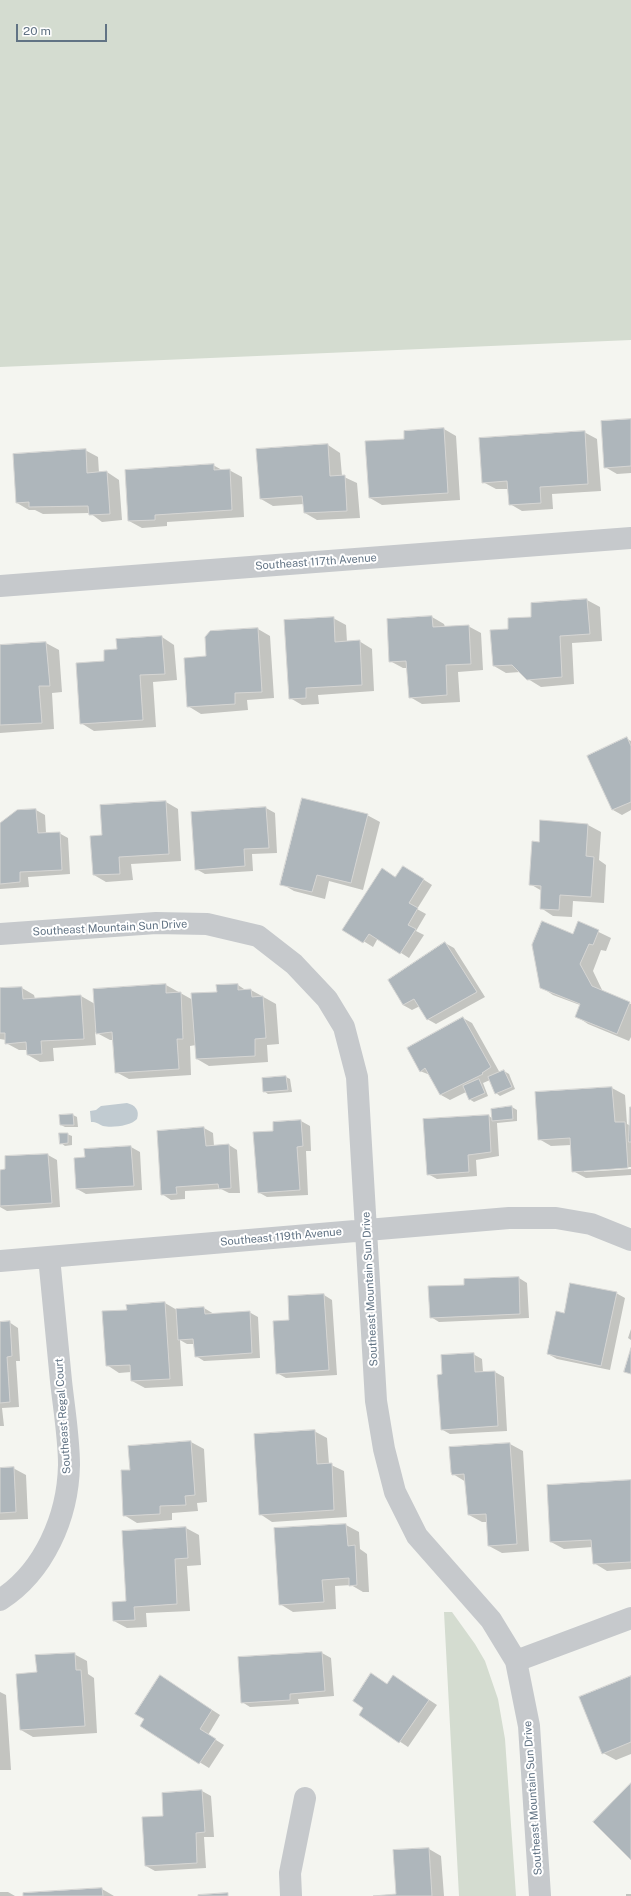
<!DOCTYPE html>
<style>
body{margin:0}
#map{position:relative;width:631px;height:1896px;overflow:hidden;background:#f4f5f0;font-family:"Public Sans",sans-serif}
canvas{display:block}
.scale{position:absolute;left:16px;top:24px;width:91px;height:18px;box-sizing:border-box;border:2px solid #617384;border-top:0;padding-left:5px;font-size:12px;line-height:14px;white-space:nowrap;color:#617384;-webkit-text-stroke:3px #fff;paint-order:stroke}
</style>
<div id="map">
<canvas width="631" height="1896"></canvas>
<div class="scale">20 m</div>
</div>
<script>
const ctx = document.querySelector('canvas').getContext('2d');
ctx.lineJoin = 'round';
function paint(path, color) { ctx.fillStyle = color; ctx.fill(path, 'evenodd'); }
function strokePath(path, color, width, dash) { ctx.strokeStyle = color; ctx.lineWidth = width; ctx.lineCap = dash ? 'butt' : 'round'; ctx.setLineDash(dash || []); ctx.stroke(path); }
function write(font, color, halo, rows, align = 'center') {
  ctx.font = font + ' "Public Sans",sans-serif'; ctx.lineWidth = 4; ctx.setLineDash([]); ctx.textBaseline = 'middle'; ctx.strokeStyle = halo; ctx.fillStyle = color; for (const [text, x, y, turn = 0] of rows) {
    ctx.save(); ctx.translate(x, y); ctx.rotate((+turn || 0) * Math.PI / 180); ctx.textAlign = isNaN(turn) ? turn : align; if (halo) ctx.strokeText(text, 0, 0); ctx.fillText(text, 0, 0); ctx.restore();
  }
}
paint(new Path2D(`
 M0 0H631V340L0 367Z
 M444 1612H452L475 1644 485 1661 498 1699 505 1739 516 1896H459Z`), '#d4dcd0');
paint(new Path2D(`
 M127 1103C135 1105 140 1110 137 1119 131 1126 112 1128 103 1126 98 1124 97 1122 91 1122L90 1111 96 1110 101 1106Z`), '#c1cbd1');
paint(new Path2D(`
 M631 420V473L617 474 605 467Z
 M444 429 456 436 460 500 382 505 370 498 405 440Z
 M584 432 597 439 601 491 552 494 553 509 522 511 510 504 509 489H496L483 482Z
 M328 445 340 453 342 476 357 483 360 518 317 520 305 513 304 504 273 506 261 499Z
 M85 450 98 457 99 473 107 472 119 480 122 520 102 522 90 513 43 514 35 510H29L17 503Z
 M213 465 222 470H229L242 477 244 517 167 522V526L142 528 129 521Z
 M587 600 600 607 602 641 572 643 574 684 541 687 528 679 520 672 506 673 494 666 510 629 532 618Z
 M432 617 444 624 445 627 468 626 481 633 483 670 458 672 460 702 422 704 410 697 407 668H403L390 661Z
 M333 618 346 625 347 642 359 641 372 649 374 691 318 695 319 704 302 705 290 698Z
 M258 629 270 636 274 698 247 700 248 710 201 714 188 706 207 657Z
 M162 637 174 645 177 680 153 682 156 727 94 731 81 723 105 662 118 650Z
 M46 643 59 650 62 692 52 693 54 729 0 733V646Z
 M627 739 631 741V810L622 815 613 810 588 757Z
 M166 802 178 809 181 861 131 864 133 880 106 882 94 875 103 836Z
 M266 808 275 813 277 853 252 854 253 871 205 874 196 869 192 813Z
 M36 810 45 815 46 833H59L68 838 70 874 28 877 29 887 0 889V824L18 811Z
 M367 815 380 822 363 890 329 881 325 899 294 891 282 884Z
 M541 822 588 825 601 832 599 860 606 865 604 903 573 901 572 917 553 916 541 908 542 891 530 884 539 843Z
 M412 872 432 885 417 909 426 914 416 931 424 935 409 958 378 938 373 947 344 929 396 878Z
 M578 922 611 938 606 951 601 950 593 971 603 992 631 1004V1037L629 1041 588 1024 576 1016 580 1005 553 995 541 987 573 935Z
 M445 943 454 948 485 997 436 1024 427 1019 420 1006 412 1010 403 1005Z
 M166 985 193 1000 238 985 247 991 251 990 276 1004 279 1044 267 1045 268 1062 209 1066 197 1059 196 1045 190 1046 191 1075 129 1079 116 1072 114 1040H110L95 1032 96 1045 53 1048 54 1061 40 1062 28 1055 27 1050H19L6 1043V1040L0 1039V989L22 988 34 995 35 999 81 996 95 1004Z
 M463 1018 472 1023 500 1073 504 1071 509 1074 515 1089 500 1096 496 1093 490 1080 483 1083 488 1096 474 1102 469 1099 466 1092 450 1100 441 1095 430 1075 420 1071Z
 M286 1077 290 1079 292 1092 268 1094 264 1091Z
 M612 1088 625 1095 627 1124 631 1126V1108V1167L584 1170V1172L631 1169V1175L586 1178 573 1171 571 1145 551 1146 539 1139 536 1093Z
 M512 1107 517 1110V1121L497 1123 499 1156 476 1160 477 1176 437 1179 428 1174 489 1116 493 1119 492 1109Z
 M73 1115 77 1117 78 1127H65L61 1125Z
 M301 1121 310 1126 311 1151H306L308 1195 267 1197 258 1192 274 1132Z
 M204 1128 213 1133 214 1146 229 1145 237 1150 240 1193H229L221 1189 185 1191V1199L171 1200 162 1194Z
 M67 1134 72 1136V1145L65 1146 61 1143Z
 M131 1147 140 1152 142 1190 86 1194 77 1189 86 1158Z
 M48 1155 57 1160 60 1207 7 1211 0 1207V1171L7 1170 6 1157Z
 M519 1278 527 1283 529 1318 439 1322 431 1317 465 1286Z
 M616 1293 625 1298 610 1370 557 1359 548 1354Z
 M324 1295 332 1300 337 1375 286 1378 277 1373 290 1321Z
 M165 1303 177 1310 204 1308 214 1314 249 1312 258 1317 260 1358 204 1361 196 1356 195 1344H187L180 1340 183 1386 145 1388 132 1381 131 1372 119 1373 107 1365 128 1311 127 1306Z
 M9 1322 18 1328 20 1361H16L19 1407 2 1408 4 1426H0V1323Z
 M631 1329V1340L628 1338Z
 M473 1354 482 1359 483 1372H495L504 1377 507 1431 450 1434 441 1429 443 1375Z
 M314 1431 327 1438 329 1464 344 1471 347 1517 272 1522 260 1514Z
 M191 1442 204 1449 207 1502 197 1503 198 1511 172 1513V1520L137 1523 124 1515 131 1471 129 1447Z
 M510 1444 523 1451 529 1551 502 1553 489 1546 488 1522H482L469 1515 466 1482 453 1474Z
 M13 1468 26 1475 28 1519 0 1520V1469Z
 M631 1481V1569L607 1571 594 1563 593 1547 564 1549 551 1542Z
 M346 1525 359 1532 360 1549 367 1554 369 1592H363L351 1585 335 1586 336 1609 293 1612 280 1604 275 1529Z
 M186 1528 199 1535 201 1565 187 1566 190 1611 146 1613 147 1627 127 1628 114 1621Z
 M322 1653 331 1658 334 1696 298 1699 299 1704 250 1707 242 1702Z
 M74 1654 87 1661 88 1674 94 1678 97 1733 33 1737 21 1730 38 1673Z
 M631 1677V1754L616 1760 603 1753Z
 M169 1682 220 1715 208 1735 224 1745 209 1768 141 1726Z
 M402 1682 437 1705 408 1747 360 1715 388 1685Z
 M0 1692 6 1695 11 1770H0Z
 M202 1791 211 1796 214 1837H204L206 1868 155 1871 146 1866 165 1817Z
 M429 1849 441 1856 444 1896H388L397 1895Z
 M102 1889 114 1896H24Z
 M0 1892H8L15 1896H0Z
 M626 1894H631V1896H626Z`), '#0003');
const building = new Path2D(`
 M631 419V466L604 468 601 421Z
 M444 428 448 493 369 498 365 441 404 439V431Z
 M585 431 588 484 540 487 541 503 509 505 507 481 482 483 479 438Z
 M328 444 330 476 345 475 347 511 304 513 302 496 260 499 256 449Z
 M86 449 87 473 107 471 110 514 89 515 88 506 29 507V502L16 503 13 454Z
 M214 464V470L230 469 232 510 155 515V520L128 521 125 470Z
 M587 599 590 634 560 636 562 677 527 680 512 665 493 666 490 630 508 629V618L531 617V603Z
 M432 616 433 627 469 625 471 664 446 665 447 695 409 698 406 661 389 662 387 619Z
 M334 617 335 642 360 640 362 685 306 688V698L289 699 284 620Z
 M258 628 262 692 235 693V704L187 707 184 658 206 656 205 637 210 631Z
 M162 636 165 674 140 675 143 720 80 724 76 663 104 661V650L117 649 116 639Z
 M46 642 50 686H39L42 723 0 725V645Z
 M627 737 631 746V802L612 810 587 756Z
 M302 798 368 814 351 883 317 875 312 892 280 885Z
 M166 801 169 854 119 857 120 874 93 875 90 836 102 835 100 805Z
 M266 807 269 848 244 849 245 866 195 870 191 812Z
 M36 809 38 833 60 832 62 870 20 872V882L0 884V823L17 810Z
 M540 820 588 824 586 856 594 857 591 897 560 895 559 910 540 909 541 886 529 885 532 841 539 842Z
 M403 866 424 879 409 903 418 908 408 925 416 929 400 954 369 934 363 943 342 930 382 868 395 877Z
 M542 921 573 934 578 921 599 930 593 945 589 944 580 964 592 986 630 1002 617 1034 575 1017 580 1004 540 988 532 945Z
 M445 942 477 992 427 1020 414 999 403 1005 388 980Z
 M166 984V993L181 992 183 1039H177L179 1069 115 1073 112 1032 96 1034 93 989Z
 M238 984V990L251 989 252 997 263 996 266 1038 255 1039V1056L196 1059 191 993 217 992 216 985Z
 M22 987 23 999 81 995 84 1039 41 1041 42 1054 27 1055 26 1042 5 1044V1033H0V988Z
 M463 1017 491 1067 482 1073 483 1074 440 1095 425 1068 420 1072 407 1048Z
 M504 1070 512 1087 495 1094 488 1077Z
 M286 1076 288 1090 263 1092 262 1078Z
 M479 1079 485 1093 469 1100 463 1086Z
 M612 1087 615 1122H625L628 1168 572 1172 570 1138 538 1140 535 1092Z
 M512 1106 513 1119 492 1121 491 1109Z
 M630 1107H631V1142H629Z
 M73 1114 74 1125H60L59 1115Z
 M489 1115 491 1152 468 1155 469 1172 427 1175 423 1119Z
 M301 1120 303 1146 297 1147 300 1190 258 1193 253 1132 273 1131V1122Z
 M204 1127 206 1146 229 1144 231 1188 219 1189 218 1184 176 1187 177 1194 161 1195 157 1131Z
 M59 1133H68V1143L60 1144Z
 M131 1146 134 1186 76 1189 74 1158 85 1157 84 1149Z
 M48 1154 52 1203 0 1206V1170L5 1169V1156Z
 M519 1277 520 1314 430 1318 428 1286 464 1285V1279Z
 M570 1283 617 1292 601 1366 547 1354 556 1311 564 1313Z
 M324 1294 329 1370 276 1374 273 1321 289 1320 288 1296Z
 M165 1302 170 1379 131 1381 130 1365 106 1366 102 1311 127 1310 126 1305Z
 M204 1307 205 1314 250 1311 252 1353 195 1357 193 1339 178 1340 176 1309Z
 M10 1321 12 1356 7 1357 10 1402 0 1403V1322Z
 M631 1348V1374L624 1372Z
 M474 1353 475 1372 495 1371 498 1426 441 1430 437 1375 442 1374 441 1355Z
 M315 1430 317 1464 332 1463 334 1510 259 1515 254 1434Z
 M191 1441 195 1495 185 1496 186 1505 160 1506V1514L123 1516 121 1470H130L128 1446Z
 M510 1443 517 1544 488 1546 486 1514 468 1515 464 1474 452 1475 451 1472 449 1447Z
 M14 1467 16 1512 0 1513V1468Z
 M631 1480V1562L593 1564 591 1540 550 1542 547 1485Z
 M346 1524 348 1546 355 1545 357 1585 349 1586V1578L322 1580 324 1602 279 1605 274 1528Z
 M186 1527 188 1558 175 1559 177 1604 134 1607 135 1620 113 1621 112 1602 126 1601 122 1531Z
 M322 1652 325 1691 290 1694V1700L241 1703 238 1657Z
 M75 1653 76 1670H81L85 1726 20 1730 16 1674 37 1672 35 1655Z
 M371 1673 387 1684 393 1675 429 1700 399 1743 359 1715 363 1708 353 1701Z
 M160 1675 212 1710 200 1729 216 1739 199 1764 140 1726 144 1719 135 1714Z
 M631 1676V1742L602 1754 579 1697Z
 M631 1783V1860L593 1822Z
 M202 1790 205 1832 196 1833 197 1863 145 1866 142 1817 163 1816 162 1793Z
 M429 1848 432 1896H373L396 1894 393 1850Z
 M102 1888 103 1896H23V1893Z
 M228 1893V1896H198V1895Z`);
paint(building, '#aeb6bb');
strokePath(building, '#d5d5d3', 1);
strokePath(new Path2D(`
 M0 586 631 538
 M0 934 156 923 207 924 258 936 294 964 327 999 344 1027 357 1077 376 1401 384 1449 395 1492 417 1536 491 1620 516 1661 529 1726 540 1896
 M0 1261 509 1218H556L591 1224 631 1240
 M0 1600C44 1572 68 1517 69 1465 69 1438 64 1409 61 1381 57 1340 53 1299 49 1257
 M516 1661 631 1618
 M291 1896 290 1873 305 1798`), '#c6c9cc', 22);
write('11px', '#617384', '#fff', [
 ["Southeast 117th Avenue",316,562,-4],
 ["Southeast Mountain Sun Drive",110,928,-3],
 ["Southeast 119th Avenue",281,1237,-5],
 ["Southeast Mountain Sun Drive",370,1289,-93],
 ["Southeast Regal Court",63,1416,-94],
 ["Southeast Mountain Sun Drive",533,1798,-94]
]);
</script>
